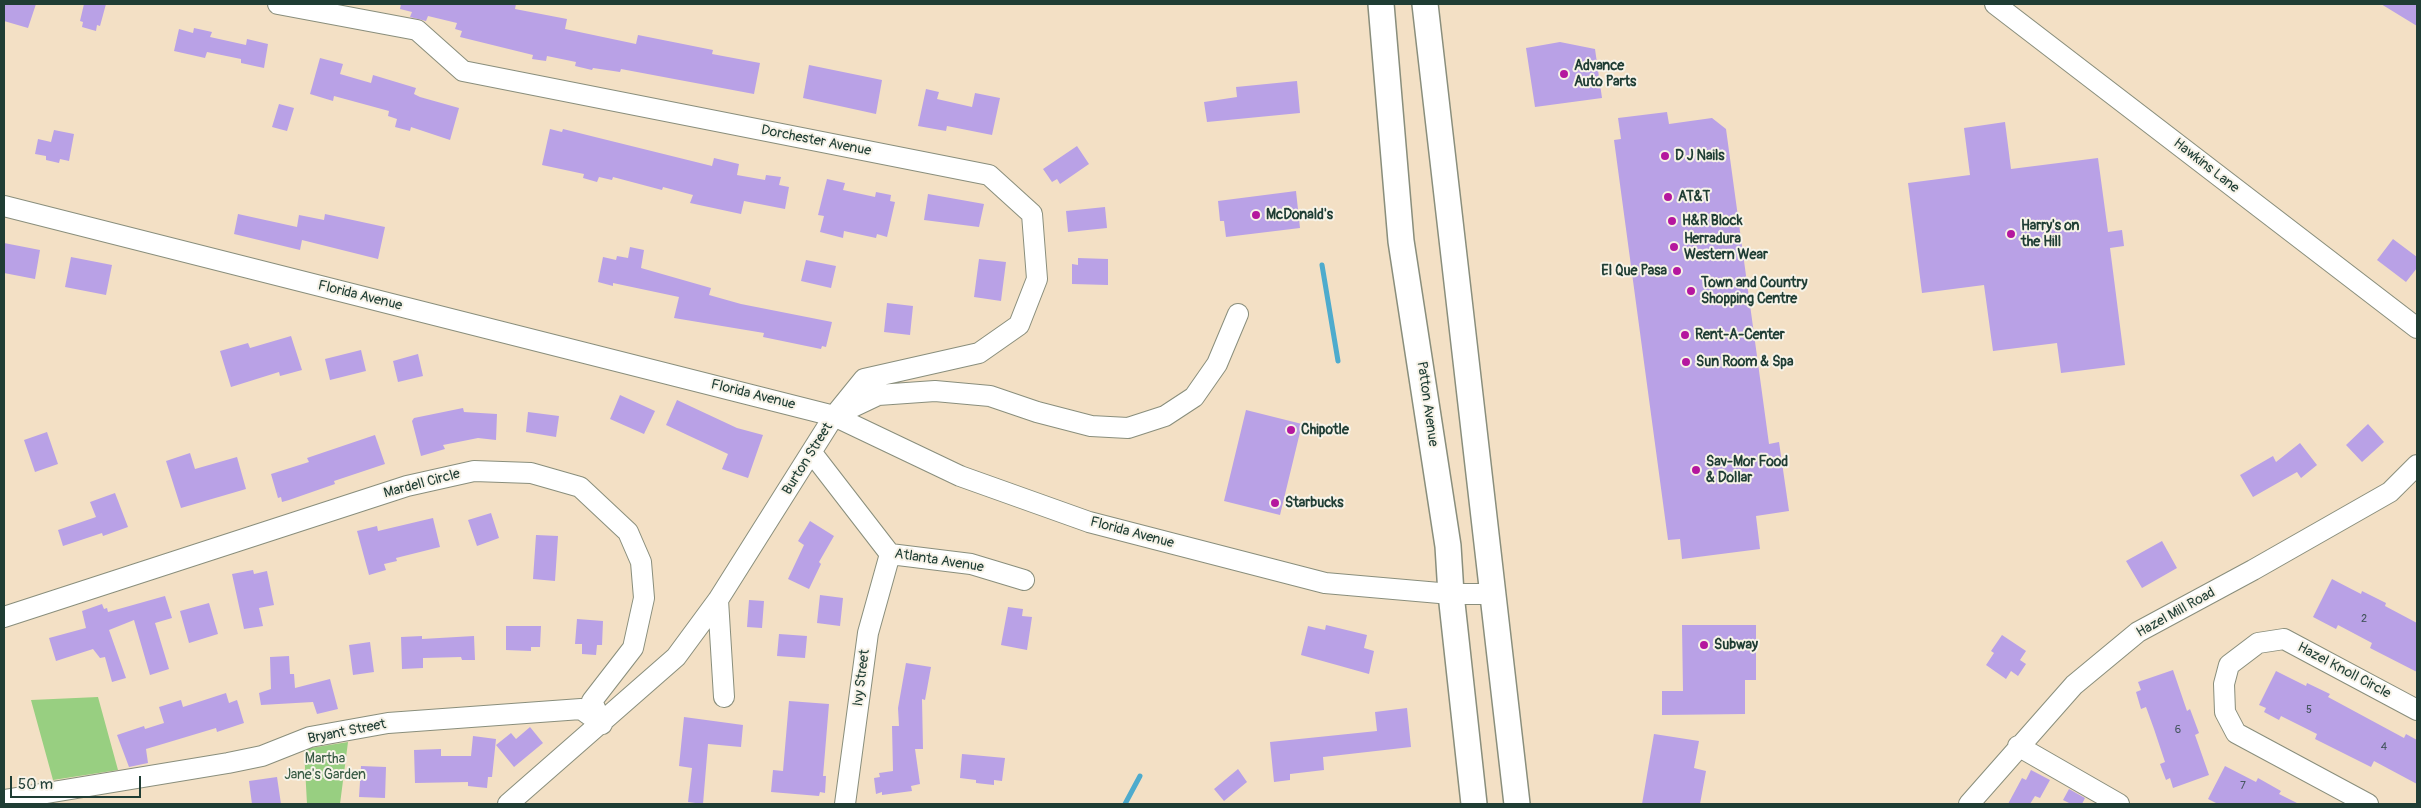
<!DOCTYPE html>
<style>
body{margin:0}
#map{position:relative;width:2421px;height:808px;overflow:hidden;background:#f3e0c5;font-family:Pangolin,sans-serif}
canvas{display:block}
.frame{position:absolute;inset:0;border:5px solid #1f3d34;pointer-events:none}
.scale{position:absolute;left:10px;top:776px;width:131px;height:22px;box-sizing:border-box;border:2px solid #1f3d34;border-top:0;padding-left:6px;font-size:15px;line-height:18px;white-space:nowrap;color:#1f3d34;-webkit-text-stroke:4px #f7f3e8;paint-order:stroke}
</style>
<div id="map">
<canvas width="2421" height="808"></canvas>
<div class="frame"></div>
<div class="scale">50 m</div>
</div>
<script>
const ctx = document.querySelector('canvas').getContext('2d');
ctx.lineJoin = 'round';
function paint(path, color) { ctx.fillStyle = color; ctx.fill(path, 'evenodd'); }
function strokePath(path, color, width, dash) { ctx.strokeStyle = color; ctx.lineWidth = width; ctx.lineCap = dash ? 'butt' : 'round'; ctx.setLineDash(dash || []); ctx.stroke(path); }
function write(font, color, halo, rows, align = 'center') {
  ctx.font = font + ' Pangolin,sans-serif'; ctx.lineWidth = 4; ctx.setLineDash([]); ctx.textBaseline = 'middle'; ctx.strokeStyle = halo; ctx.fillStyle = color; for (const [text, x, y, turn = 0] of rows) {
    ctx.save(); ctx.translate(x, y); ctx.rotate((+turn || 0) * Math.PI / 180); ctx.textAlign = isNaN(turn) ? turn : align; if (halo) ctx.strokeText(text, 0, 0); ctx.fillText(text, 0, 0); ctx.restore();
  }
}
paint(new Path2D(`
 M98 697 118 770 53 780 31 700Z
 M348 742 340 804H307L304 749Z`), '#98cf81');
strokePath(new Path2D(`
 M1322 265 1338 361
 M1125 804 1140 776`), '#4eabcd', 5);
paint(new Path2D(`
 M4 4H36L28 28 4 21Z
 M84 4H106L100 26 97 25 96 31 82 27 83 22 80 21Z
 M401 4H516L515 9 567 19 565 29 636 44 638 35 713 50 712 54 760 63 754 94 621 69 620 72 593 68 592 70 575 66 576 62 547 56 546 61 532 59 533 55 460 37 462 31 455 29 457 23 428 16 426 21 410 17 412 12 400 9Z
 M2381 4H2417V26Z
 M194 28 212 32 210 37 246 45 247 39 268 44 264 68 241 63V59L207 52 205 58 174 51 179 29 193 33Z
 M1560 42 1595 49 1602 98 1535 107 1526 48Z
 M320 58 343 64 340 74 371 83 373 75 416 88 414 94 420 97 459 108 450 140 411 127 410 131 395 127 397 119 388 116 389 111 334 96 333 101 310 94Z
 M809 65 882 80 876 114 803 98Z
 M1297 81 1300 113 1207 122 1204 102 1237 97 1236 87Z
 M926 89 939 92 937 99 972 107 975 93 1000 98 992 135 947 126 946 131 918 126Z
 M279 104 294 108 287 131 272 127Z
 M1667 112 1669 124 1712 118 1726 129 1769 444 1779 442 1789 511 1756 516 1760 549 1682 559 1680 539 1668 540 1614 140 1621 139 1618 118Z
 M2005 122 2011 169 2098 158 2108 232 2122 230 2124 246 2110 248 2125 365 2061 373 2057 343 1993 351 1984 285 1922 293 1908 183 1970 175 1964 128Z
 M550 129 562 132 563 129 595 137 712 166 714 158 739 164 737 175 765 180 766 175 781 177 779 185 789 187 785 209 744 201 741 214 690 203 693 195 663 187 662 190 613 177 612 180 599 177 597 182 583 178 584 174 542 165Z
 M54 130 74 134 69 161 60 159 59 163 46 160V156L35 154 38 139 51 142Z
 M1077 146 1089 164 1060 184 1057 179 1052 182 1043 169Z
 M827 179 845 183 843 190 875 197 876 192 891 195 890 201 895 202 887 237 877 234 876 238 844 231 843 238 820 232 824 216 818 215Z
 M1296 191 1300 228 1226 237 1224 221H1220L1218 201Z
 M928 194 984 204 979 227 924 220Z
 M1105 207 1107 228 1068 232 1066 211Z
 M238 214 297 227 299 215 324 220 325 214 385 227 378 259 302 240 300 250 234 234Z
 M2393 239 2417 257V268L2406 282 2377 260Z
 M4 243 40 250 35 279 4 273Z
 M630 247 644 250 641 268 711 288 709 295 741 304 832 322 826 347 822 346 821 349 763 337 764 333 674 318 679 297 613 283V286L598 282 603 257 616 260 617 256 628 258Z
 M71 257 112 265 106 295 65 287Z
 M1078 258 1108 259V285L1072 284V264L1078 265Z
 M979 259 1006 262 1001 301 974 297Z
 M806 260 836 266 831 288 801 281Z
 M887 303 913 306 910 335 884 332Z
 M291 336 302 370 280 376 279 372 231 387 220 351 248 343 250 348Z
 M361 350 366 371 330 380 325 359Z
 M418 354 423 376 398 382 393 361Z
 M620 395 655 411 644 434 610 419Z
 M677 400 737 428 763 435 748 478 722 469 728 454 666 425Z
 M463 408 464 412 497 414 496 440 478 438 443 445 445 449 421 456 412 421 414 418Z
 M1246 410 1302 424 1280 515 1224 501Z
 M528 412 559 416 556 437 526 432Z
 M2368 424 2384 442 2362 462 2346 445Z
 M47 432 58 464 35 472 24 440Z
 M375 435 385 464 334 481 335 484 289 500 282 502 281 497 278 498 271 474 309 462 307 458Z
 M2300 443 2317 465 2301 478 2297 472 2253 497 2240 475 2273 456 2276 462Z
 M190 453 195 469 237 457 246 489 181 508 166 461Z
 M115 493 128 527 103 536 102 533 63 546 58 530 96 517 90 502Z
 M491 513 499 538 477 546 468 520Z
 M433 518 440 547 396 558 397 561 384 564 386 570 369 575 357 531 377 526 378 531Z
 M810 521 834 536 819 562 821 564 809 589 788 579 804 545 798 541Z
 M536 535 558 536 555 581 533 579Z
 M2162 541 2177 568 2142 588 2126 561Z
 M253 570 254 574 267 571 274 605 259 608 263 626 244 629 232 574Z
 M2332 579 2361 594 2362 591 2386 603 2385 606 2417 623V672L2370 648 2372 643 2338 625 2336 629 2313 617Z
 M820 595 843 598 840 626 817 623Z
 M165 596 172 618 155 623 169 669 150 675 134 620 109 630 126 678 112 682 105 657 100 658 93 649 56 661 49 638 86 628 82 611 102 604 104 609 107 608 108 612Z
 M749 600 764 601 762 628 747 627Z
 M209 603 218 634 189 643 180 611Z
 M1008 607 1023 609 1022 616 1032 617 1027 650 1001 645Z
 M577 619 603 621 602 645H597L596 655 582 654V644H575Z
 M1326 625 1367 635 1364 648 1374 651 1369 674 1301 655 1308 626 1325 630Z
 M1682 625H1756V680H1745V714L1662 715V691H1683Z
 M506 626H541L540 647H531V651L506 650Z
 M779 634 807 636 805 658 777 656Z
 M2002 635 2026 651 2020 660 2026 664 2018 676 2011 671 2006 679 1986 665 1994 653 1991 651Z
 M422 636V639L474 636 475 660H462L461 657 423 658V668L402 669 401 637Z
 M370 642 374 672 353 675 349 645Z
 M289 656 290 674H294L295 688 330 679 338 709 317 714 313 702 261 705 259 693 271 689 270 657Z
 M906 663 931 667 925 700 922 699 923 749H915L920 784 911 786 912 791 882 795V792L876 794 874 778 880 777 879 773 893 771 892 726H899L898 708Z
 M2173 670 2187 711 2190 709 2199 733 2195 735 2209 775 2173 788 2170 778 2166 780 2160 764 2165 762 2154 729 2146 707 2141 709 2136 692 2141 690 2138 682Z
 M2276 671 2306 686 2307 683 2330 694 2328 697 2404 738 2406 734 2417 740V784L2374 761 2371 767 2315 739 2317 734 2281 716 2279 720 2264 712 2266 708 2259 705Z
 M226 693 229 703 237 700 244 723 217 732 216 728 146 749 148 763 129 767 117 735 144 726 145 729 164 723 159 707 181 700 183 707Z
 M789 701 829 704 823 776H826L825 793 820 792 819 796 771 792 773 770 783 771Z
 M1407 708 1411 747 1323 757 1324 770 1290 774V780L1274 782 1270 742 1377 731 1375 712Z
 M684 717 743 725 741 747 708 744 703 804 688 802 692 768 679 766Z
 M530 727 543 743 514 767 496 745 511 733 516 739Z
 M1654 734 1699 741 1694 768 1706 771 1700 804H1642Z
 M473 736 496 739 492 777H488L487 788 468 786V782L415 783 414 750 441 749V756H471Z
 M962 754 1005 758 1002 781 994 780V785L976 783V780L960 778Z
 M361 766 386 767 385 798 359 797Z
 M2225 766 2256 782 2258 778 2281 791 2279 794 2299 804H2218L2208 799Z
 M1238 769 1247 782 1224 801 1214 789Z
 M2031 770 2050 780 2040 798 2035 796 2030 804H2008L2022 778 2026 780Z
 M277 777 281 804H252L249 781Z
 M2069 789 2085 798 2082 804H2071L2063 800Z`), '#b9a1e6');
const minor = new Path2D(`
 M278 4 417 30 463 71 989 175 1032 214 1037 279 1019 325 979 353 864 379 834 416 718 600 676 657 508 804
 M1995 4 2417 328
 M4 206 834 416 960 476 1089 522 1325 583 1451 594H1493
 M838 414 878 395 935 391 990 396 1037 412 1091 426 1128 428 1165 416 1194 397 1217 364 1238 314
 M812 453 890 554 971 564 1024 580
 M718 600 724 697
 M4 617 407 486 474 471 531 473 580 487 628 532 641 562 644 598 633 648 592 701 602 724
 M2018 746 2119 804
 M4 800 228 763 262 756 310 737 388 723 581 709 602 724
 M845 804 868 633 890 554
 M1969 804 2074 685 2138 632 2253 570 2390 492 2417 465
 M2368 804 2236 733 2225 712 2224 684 2229 665 2258 643 2284 639 2417 710`);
const major = new Path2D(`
 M1381 4 1401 241 1448 546 1451 594 1474 804
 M1425 4 1517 804`);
strokePath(minor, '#898e7c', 22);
strokePath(major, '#898e7c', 28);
strokePath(minor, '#fff', 20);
strokePath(major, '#fff', 25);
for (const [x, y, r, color] of [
 [1564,74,5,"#b5179e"],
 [1665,156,5,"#b5179e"],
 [1668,197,5,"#b5179e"],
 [1256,215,5,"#b5179e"],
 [1672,221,5,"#b5179e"],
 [2011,234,5,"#b5179e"],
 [1674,247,5,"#b5179e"],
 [1677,271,5,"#b5179e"],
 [1691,291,5,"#b5179e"],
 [1685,335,5,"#b5179e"],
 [1686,362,5,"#b5179e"],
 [1291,430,5,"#b5179e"],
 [1696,470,5,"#b5179e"],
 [1275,503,5,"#b5179e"],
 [1704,645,5,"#b5179e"]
]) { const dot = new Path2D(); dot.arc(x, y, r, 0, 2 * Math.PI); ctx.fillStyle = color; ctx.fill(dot); strokePath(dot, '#f7f3e8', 2); }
write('11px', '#465660', null, [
 ["2",2364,619],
 ["5",2309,710],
 ["6",2178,730],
 ["4",2384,747],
 ["7",2243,786]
]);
write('bold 14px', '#1f3d34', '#f7f3e8', [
 ["Advance",1574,66],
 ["Auto Parts",1574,82],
 ["D J Nails",1675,156],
 ["AT&T",1678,197],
 ["McDonald's",1266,215],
 ["H&R Block",1682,221],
 ["Harry's on",2021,226],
 ["the Hill",2021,242],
 ["Herradura",1684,239],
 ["Western Wear",1684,255],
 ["El Que Pasa",1667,271,"right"],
 ["Town and Country",1701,283],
 ["Shopping Centre",1701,299],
 ["Rent-A-Center",1695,335],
 ["Sun Room & Spa",1696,362],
 ["Chipotle",1301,430],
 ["Sav-Mor Food",1706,462],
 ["& Dollar",1706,478],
 ["Starbucks",1285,503],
 ["Subway",1714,645]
], 'left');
write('14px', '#1f3d34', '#f7f3e8', [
 ["Dorchester Avenue",816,141,11],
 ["Hawkins Lane",2206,166,38],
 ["Florida Avenue",360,296,14],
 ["Florida Avenue",753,395,14],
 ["Patton Avenue",1427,404,82],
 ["Burton Street",808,459,-58],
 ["Mardell Circle",422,484,-15],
 ["Florida Avenue",1132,533,15],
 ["Atlanta Avenue",939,561,9],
 ["Hazel Mill Road",2176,613,-29],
 ["Hazel Knoll Circle",2344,671,28],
 ["Ivy Street",862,678,-83],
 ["Bryant Street",347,732,-11]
]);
write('14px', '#375a43', '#f7f3e8', [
 ["Martha",325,759],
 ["Jane's Garden",325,775]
]);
</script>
